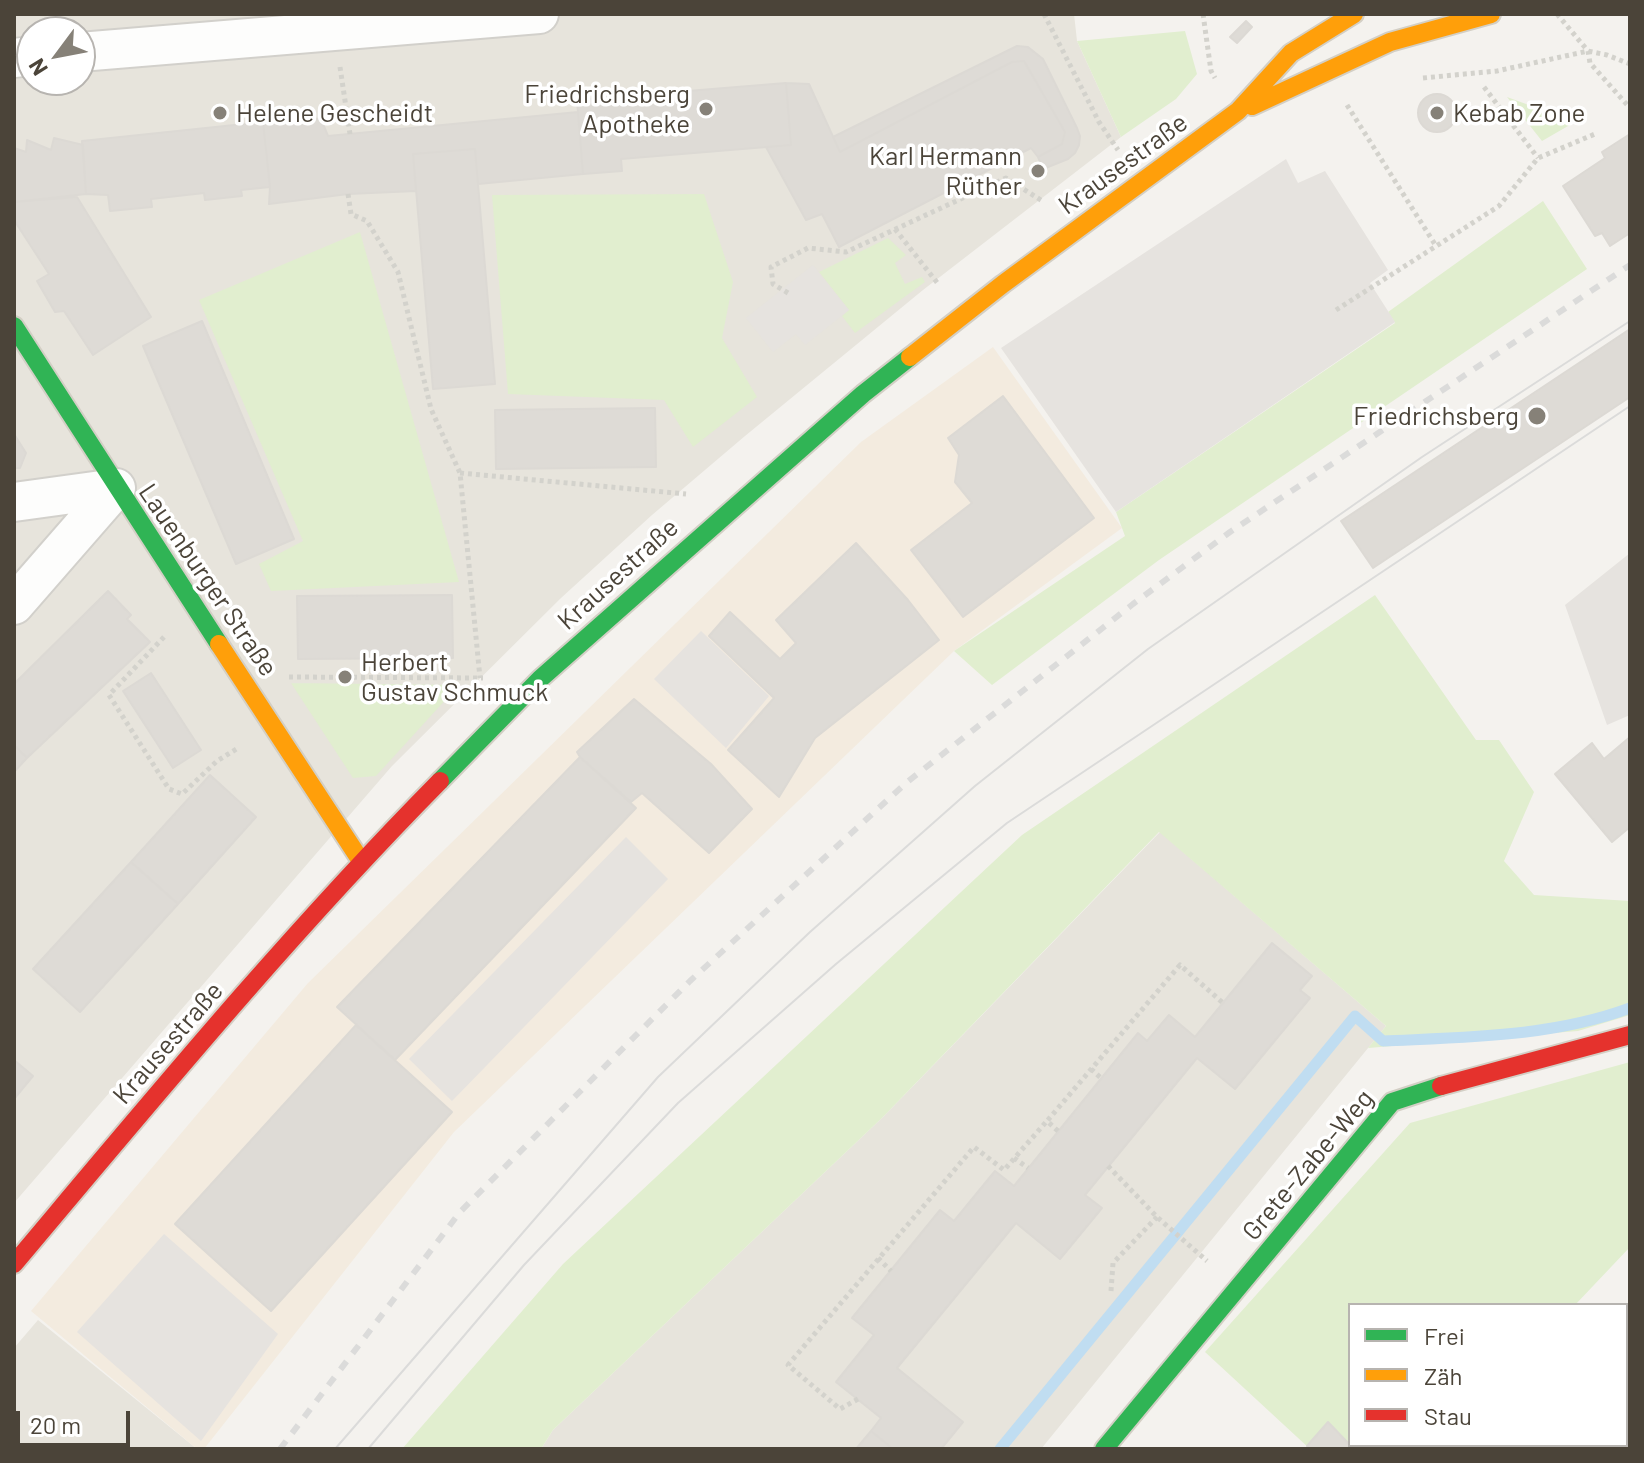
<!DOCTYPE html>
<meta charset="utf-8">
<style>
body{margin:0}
#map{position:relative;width:1644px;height:1463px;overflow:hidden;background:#f4f2ee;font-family:Barlow,sans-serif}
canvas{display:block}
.frame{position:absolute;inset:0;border:16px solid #4b4439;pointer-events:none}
.legend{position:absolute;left:1348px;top:1303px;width:280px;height:144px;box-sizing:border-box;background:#fff;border:2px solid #b7b4b0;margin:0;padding:10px 14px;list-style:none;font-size:24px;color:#4b4439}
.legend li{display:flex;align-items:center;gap:16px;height:40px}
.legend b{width:40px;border:2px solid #b7b4b0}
.north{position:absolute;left:16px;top:16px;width:80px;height:80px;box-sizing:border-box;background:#fff;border:2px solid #b7b4b0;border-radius:50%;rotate:238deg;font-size:22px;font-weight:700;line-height:32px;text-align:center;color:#4b4439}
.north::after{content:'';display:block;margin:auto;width:28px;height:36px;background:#868178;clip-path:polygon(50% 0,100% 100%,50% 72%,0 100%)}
.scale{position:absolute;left:16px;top:1411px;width:114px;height:36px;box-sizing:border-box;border:4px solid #4b4439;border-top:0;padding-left:10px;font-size:24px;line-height:28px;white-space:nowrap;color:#4b4439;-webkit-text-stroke:6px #fff;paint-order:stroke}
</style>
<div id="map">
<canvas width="1644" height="1463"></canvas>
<div class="frame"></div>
<ul class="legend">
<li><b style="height:10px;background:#30b455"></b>Frei</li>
<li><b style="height:10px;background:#ff9f0a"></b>Zäh</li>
<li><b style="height:10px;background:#e5322d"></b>Stau</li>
</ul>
<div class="north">N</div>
<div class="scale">20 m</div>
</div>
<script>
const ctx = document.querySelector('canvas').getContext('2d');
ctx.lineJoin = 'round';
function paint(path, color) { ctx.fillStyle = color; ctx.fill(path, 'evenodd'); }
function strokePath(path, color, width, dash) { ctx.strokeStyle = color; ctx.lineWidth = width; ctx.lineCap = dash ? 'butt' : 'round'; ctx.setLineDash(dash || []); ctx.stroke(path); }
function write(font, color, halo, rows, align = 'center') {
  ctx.font = font + ' Barlow,sans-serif'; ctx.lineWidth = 7; ctx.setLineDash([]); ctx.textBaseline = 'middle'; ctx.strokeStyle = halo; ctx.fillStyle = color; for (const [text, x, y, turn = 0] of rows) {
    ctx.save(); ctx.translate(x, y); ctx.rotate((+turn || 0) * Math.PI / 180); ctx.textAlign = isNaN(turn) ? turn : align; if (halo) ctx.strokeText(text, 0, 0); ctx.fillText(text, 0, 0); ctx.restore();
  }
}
paint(new Path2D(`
 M14 14H1074L1077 41 1121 137 923 290 745 436 652 515 561 598 392 766 14 1203ZM32 32H80V80H32Z
 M1160 832 1386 1026 1041 1449H541L553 1430 883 1117Z
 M38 1320 197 1449H14V1348Z`), '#e7e4dc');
paint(new Path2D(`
 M993 347 1122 528 954 651 454 1132 204 1449H197L31 1311 308 983 861 442Z`), '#f3ebdf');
paint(new Path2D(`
 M1185 31 1197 74 1176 99 1121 137 1077 41Z
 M1507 97 1575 122 1542 141Z
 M704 194 733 282 722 338 757 397 693 447 664 400 508 394 492 195Z
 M1543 201 1587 269 1159 560 992 685 954 651 1125 536 1116 512 1395 323 1388 312Z
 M360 232 459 582 271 591 259 564 303 541 199 300Z
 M888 238 906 255 895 263 905 284 922 277 925 282 855 333 842 316 849 310 819 272Z
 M1375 595 1476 740H1499L1534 792 1504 861 1534 895 1630 901V1015L1578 1031 1368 1048 1386 1026 1159 832 883 1117 553 1430 541 1449H402L563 1264 1022 835Z
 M291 683H290L459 685 376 776 353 778Z
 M1630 1062V1247L1575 1305H1350V1445H1442L1438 1449H1310L1205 1352 1410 1123Z
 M1630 1301V1441L1626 1444V1305Z
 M1543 1445H1625L1619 1449H1547Z`), '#e1eecf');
paint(new Path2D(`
 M1286 159 1298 183 1325 171 1388 270 1370 283 1395 322 1116 512 1001 348Z
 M813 265 849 310 805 345 796 334 773 352 746 318Z
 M1630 553V715L1607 725 1565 605Z
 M701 631 769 696 726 748 654 679Z
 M626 837 668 879 452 1101 409 1059Z
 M164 1234 278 1334 201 1441 77 1332Z`), '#e6e3df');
strokePath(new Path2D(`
 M1000 1449 1355 1016 1383 1041C1466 1037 1552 1037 1630 1008`), '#c0ddf1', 11);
const building = new Path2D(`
 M1246 21 1252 27 1237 43 1230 37Z
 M1017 46 1028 47 1043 59 1077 128 1080 136 1079 145 1075 153 1068 159 1043 169 1038 157 1062 144 1065 132 1024 61 1012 62 840 152 833 137Z
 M1024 61 1065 132 1062 144 1038 157 1031 148 839 247 822 214 806 220 766 147 791 145 786 83 809 84 840 152 1012 62Z
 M786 83 791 145 621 159 622 171 583 174 577 100Z
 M1418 113a19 19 0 1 1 38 0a19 19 0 1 1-38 0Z
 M578 112 583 174 478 184 475 149 413 154 416 191 348 194 269 204 270 187 263 122 321 119 328 136Z
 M263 122 270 187 241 190 242 196 205 200 204 193 151 199 152 207 110 211 108 195 86 194 82 141Z
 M1630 134V233L1610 246 1602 233 1595 236 1563 186 1605 158 1602 152Z
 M54 138 83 145 86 194 14 202V148L26 152 27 140 51 150Z
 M475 149 495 384 433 389 413 154Z
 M77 197 151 317 93 355 64 311 55 312 37 281 49 274 14 220V202Z
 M202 321 294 539 236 564 143 346Z
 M1630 329V397L1373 568 1341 521Z
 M1003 396 1094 518 963 617 911 550 972 503 955 482 959 455 948 438Z
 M655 408 656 467 496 469 495 410Z
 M14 434 26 453 20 468H14Z
 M856 543 908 600 939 640 815 738 779 797 728 750 774 698 709 636 730 612 780 659 796 643 776 620Z
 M108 591 131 615 127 619 150 642 27 758 14 745V684Z
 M452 595 453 658 298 659 297 596Z
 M151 673 201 750 173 768 123 691Z
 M634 699 711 764 752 809 709 853 642 793 631 802 580 757 577 752Z
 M1630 737V827L1612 842 1555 774 1592 743 1604 759Z
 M14 745 27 758 14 772Z
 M580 757 636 808 395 1060 337 1007Z
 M210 775 256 817 178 904 131 862Z
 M131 862 178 904 80 1012 33 969Z
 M1272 943 1312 976 1300 990 1310 998 1235 1089 1197 1058 1085 1195 1102 1208 1060 1259 1016 1223 897 1368 963 1422 941 1449H893L871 1431 881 1418 836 1382 874 1335 852 1318 940 1210 954 1221 995 1171 1014 1186 1138 1033 1147 1041 1169 1015 1195 1037Z
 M356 1025 452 1112 271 1311 175 1224Z
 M14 1060 33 1076 14 1099Z
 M1328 1422 1350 1445 1357 1449H1310L1307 1446Z
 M871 1431 893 1449H856Z`);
paint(building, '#dedbd6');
strokePath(building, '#dcd9d4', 2);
const street = new Path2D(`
 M80 52 539 14
 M14 58 32 56
 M14 502 116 488
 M14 605 116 488`);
const fast = new Path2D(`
 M14 326 219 644
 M440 781 540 679 863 394 910 357
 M1104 1449 1392 1102 1441 1086`);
const slow = new Path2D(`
 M1252 106 1390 42 1491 14
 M910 357 1003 284 1238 111 1291 53 1354 14
 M219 644 361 861`);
const jam = new Path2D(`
 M1441 1086 1630 1035
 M14 1264C152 1100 289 934 440 781`);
strokePath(street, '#d2d0cb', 42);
strokePath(fast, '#d3cfc5', 22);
strokePath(slow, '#d3cfc5', 22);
strokePath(jam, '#d3cfc5', 22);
strokePath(new Path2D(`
 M1044 14 1099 122 1118 150
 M1203 14 1211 71 1215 78
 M1557 14 1588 51 1590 63 1630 108
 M340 67 350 134
 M1423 78 1497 71 1588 51 1607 55 1630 64
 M1484 87 1538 158
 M1347 105 1436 246
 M348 194 351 214 367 221 398 272 431 409 460 473 480 678
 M895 229 939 285
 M788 293 773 284 771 267 808 248 846 252 1006 178 1044 202
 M1336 310 1499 206 1538 158 1595 134
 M460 473 686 494
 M164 637 109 695 169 789 182 794 217 761 238 748
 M289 677 483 678
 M1091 1069 1101 1078
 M1058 1131 1047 1121 1180 965 1223 1003
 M1014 1158 1028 1168
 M1108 1166 1157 1217 1207 1261
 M878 1258 891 1271
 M1111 1291 1113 1263 1157 1217
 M858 1399 840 1409 788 1365 974 1147 1004 1170 1047 1121`), '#d3d2cc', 5, [4, 4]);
strokePath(street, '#fdfdfc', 38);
strokePath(fast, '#30b455', 18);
strokePath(slow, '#ff9f0a', 18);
strokePath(jam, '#e5322d', 18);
strokePath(new Path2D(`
 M335 1449 658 1077 810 932 975 786 1148 649 1422 457 1630 321
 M368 1449 524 1265 678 1103 836 964 1007 823 1630 406`), '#dbdbda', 2);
strokePath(new Path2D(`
 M280 1449 460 1212 690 981 906 783 1133 604 1230 532 1630 265`), '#dbdbda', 6, [10, 10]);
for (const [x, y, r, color] of [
 [706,109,8,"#868178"],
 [220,113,8,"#868178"],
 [1437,113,8,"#868178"],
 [1038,171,8,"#868178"],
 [1537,416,10,"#868178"],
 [345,677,8,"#868178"]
]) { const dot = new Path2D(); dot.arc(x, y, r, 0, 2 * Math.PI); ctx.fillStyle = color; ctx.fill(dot); strokePath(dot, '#fff', 3); }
write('26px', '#4b4439', '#fff', [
 ["Friedrichsberg",690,94],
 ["Apotheke",690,124],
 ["Helene Gescheidt",236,113,"left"],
 ["Kebab Zone",1453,113,"left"],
 ["Karl Hermann",1022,156],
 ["Rüther",1022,186],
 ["Friedrichsberg",1519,416],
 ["Herbert",361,662,"left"],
 ["Gustav Schmuck",361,692,"left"]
], 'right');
write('26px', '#4b4439', '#fff', [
 ["Krausestraße",1123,164,-36],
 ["Krausestraße",618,574,-42],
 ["Lauenburger Straße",208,580,56],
 ["Krausestraße",168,1043,-49],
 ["Grete-Zabe-Weg",1308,1165,-50]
]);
</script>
